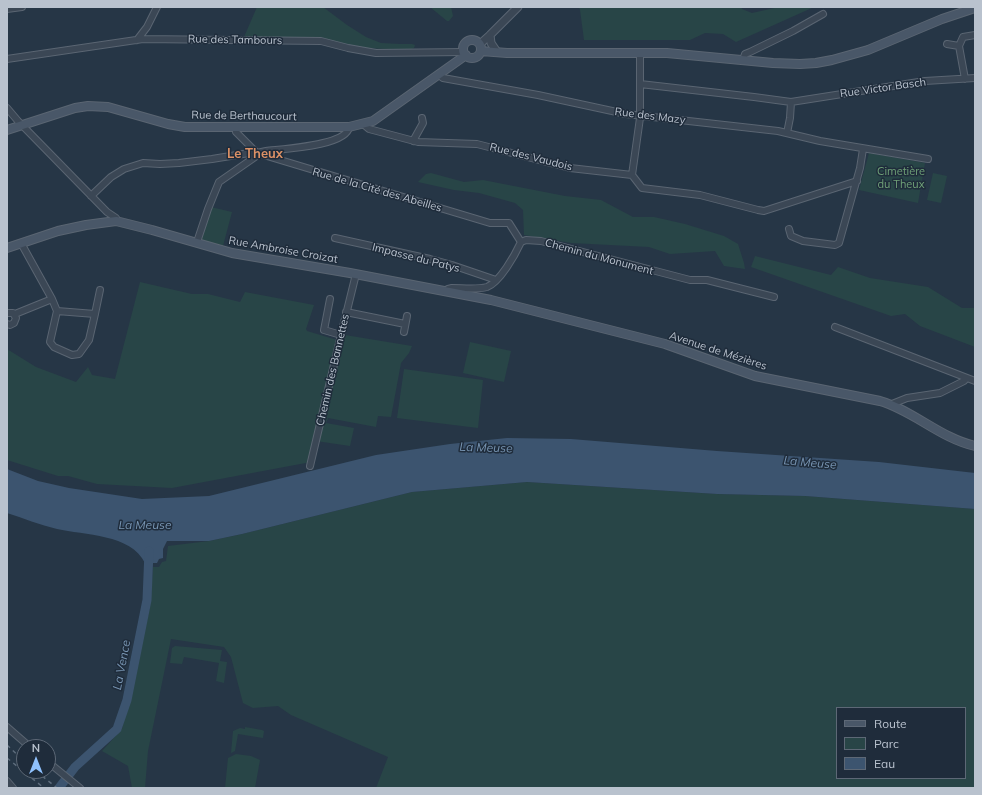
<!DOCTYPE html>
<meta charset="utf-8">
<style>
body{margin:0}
#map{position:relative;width:982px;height:795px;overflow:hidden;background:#263646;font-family:Mulish,sans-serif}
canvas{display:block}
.frame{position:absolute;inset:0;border:8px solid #b9c2ce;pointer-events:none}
.legend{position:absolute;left:836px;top:707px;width:130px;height:72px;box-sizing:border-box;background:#1f2c3b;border:1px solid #5d6876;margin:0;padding:5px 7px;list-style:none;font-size:12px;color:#b9c2ce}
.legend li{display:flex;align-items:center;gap:8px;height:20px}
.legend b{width:20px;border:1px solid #5d6876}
.north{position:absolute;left:16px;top:739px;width:40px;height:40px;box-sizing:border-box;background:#1f2c3b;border:1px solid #5d6876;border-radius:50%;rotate:0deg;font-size:11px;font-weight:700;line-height:16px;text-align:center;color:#b9c2ce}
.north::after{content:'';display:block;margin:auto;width:14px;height:18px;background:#8fc1fd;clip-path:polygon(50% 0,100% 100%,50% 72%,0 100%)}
</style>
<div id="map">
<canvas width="982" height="795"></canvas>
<div class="frame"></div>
<ul class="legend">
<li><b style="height:5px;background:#495768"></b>Route</li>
<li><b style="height:11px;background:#284547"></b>Parc</li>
<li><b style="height:11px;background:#3c546f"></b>Eau</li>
</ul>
<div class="north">N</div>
</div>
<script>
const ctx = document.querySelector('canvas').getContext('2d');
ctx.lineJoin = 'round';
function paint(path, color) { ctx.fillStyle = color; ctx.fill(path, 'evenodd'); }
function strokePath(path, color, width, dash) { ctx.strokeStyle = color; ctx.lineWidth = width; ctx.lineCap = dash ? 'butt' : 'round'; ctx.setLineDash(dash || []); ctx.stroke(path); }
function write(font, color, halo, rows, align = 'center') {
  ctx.font = font + ' Mulish,sans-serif'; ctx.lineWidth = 3; ctx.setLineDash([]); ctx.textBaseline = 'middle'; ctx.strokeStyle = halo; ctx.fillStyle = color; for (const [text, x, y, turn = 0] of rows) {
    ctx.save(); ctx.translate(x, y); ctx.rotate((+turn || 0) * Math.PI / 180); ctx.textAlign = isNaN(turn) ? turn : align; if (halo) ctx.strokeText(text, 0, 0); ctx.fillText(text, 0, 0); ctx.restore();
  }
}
paint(new Path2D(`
 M257 7H323L347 25 366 37 381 43 400 44H412L415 45 414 48 410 50 364 48 319 38 244 37Z
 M430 7H451L453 16 449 21H447Z
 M579 7H741L742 9 752 13 779 7H814L736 42 723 34 705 33 690 40H584L580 10Z
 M869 153 925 163 918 203 859 190Z
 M431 173 464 182 483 180 565 196 601 200 633 217H654L685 224 724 236 738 244 744 263 745 269 724 266 715 251 670 254 649 247 571 243 524 235 523 210 515 203 479 193 454 190 418 182 426 174Z
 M933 173 947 176 941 203 927 200Z
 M211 207 232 212 223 246 201 240Z
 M755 256 831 275 838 267 870 278 928 287 962 308H975V347L920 326 905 314 891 316 751 267Z
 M140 282 192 294H208L240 302 245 292 314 305 306 329 307 331 337 340 345 335 412 346 409 353 401 363 391 417 378 416 376 427 328 418 326 423 354 428 350 446 316 441 311 462 172 488 97 484 68 476H58L7 460V349L36 367 76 382 88 367 92 375 115 379Z
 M470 342 511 351 504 382 463 373Z
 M404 369 483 380 478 428 397 418Z
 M527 482 717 494 805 496 975 509V788H376L388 757 291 715 278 706 253 708 243 703 231 657 224 647 171 639 148 751 145 788H132L128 766 102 751 122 729 150 607 153 567H159L162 562 166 561 168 546 209 541 242 534 412 492ZM837 708H965V778H837Z
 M175 646 222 650 220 661 227 662 224 683 216 681 219 663 184 657 182 664 170 663 172 648Z
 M245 727 262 730 264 731 263 738 238 734 235 751 231 753 233 731 240 728 245 729Z
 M236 754 251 756 260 760 255 788H225L228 758Z`), '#284547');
paint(new Path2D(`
 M507 438 571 439 717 451 879 462 975 473V509L805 496 717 494 527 482 412 492 242 534 209 541H167L163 549V558L159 559 157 563H145C131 534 84 535 57 529 40 525 23 518 7 513V469L38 481 69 488 142 499 209 496 376 455 450 444Z`), '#3c546f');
strokePath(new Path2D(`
 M59 788 75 767 117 729 127 700 147 600 149 551`), '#3c546f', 9);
const minor = new Path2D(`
 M7 9 22 7
 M137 40 147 27 157 7
 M947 44 959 46
 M7 59 143 39 321 41 348 48 376 53 464 52
 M743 60 745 54 750 52 793 31 823 14
 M439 75 443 78 538 95 626 114 778 131 820 141 928 159
 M965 79 959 46 963 37 975 35
 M640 84 754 97 791 102 925 81 975 78
 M7 108 18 121 107 212 116 218V221
 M363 124 369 129 418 142 477 144 570 168 632 175 642 188 700 195 758 210 764 211 857 181
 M236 127V132L257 153 490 223H509L521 242
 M787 133 790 118 791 102
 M413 141 423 123 422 118
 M632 175 640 118V53
 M91 196 111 177 124 169 143 163 160 164 179 163 212 159 249 153H257
 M789 229 791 236 803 241 835 245 839 243 860 168 863 149
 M335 238 430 259 452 265 496 280
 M197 242 208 209 219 182 255 157 257 153 266 151C282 149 347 146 349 127
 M21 243 52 299 57 311 50 342 54 347 72 355 79 354 89 340 95 314 57 311
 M448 291V289L452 288C463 288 476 290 487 287 500 282 515 255 521 242L526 240 541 241 690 280H707L774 297
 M330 299 324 330 341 335
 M346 312 405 324
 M7 313H13L16 318 14 323 10 325 7 324
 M15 314 52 299
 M95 314 100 290
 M835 327 975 381
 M404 332 407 316
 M892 404 907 398 940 393 964 381 966 379
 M310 466 341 335 356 274
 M7 727 30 747
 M48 762 80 788
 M7 781 13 788`);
const tertiary = new Path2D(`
 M490 35 491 43 497 52
 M480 44 490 35 518 7`);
const secondary = new Path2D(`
 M463 49a9 9 0 1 1 18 0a9 9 0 1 1-18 0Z
 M481 51 507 53H667L773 63 800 64 816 63 832 60 868 50 942 19 975 8
 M7 130 75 108 88 106 108 107 168 124 185 127H349L373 121 466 55
 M7 248 58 231 86 225 116 221 152 230 232 253 350 273 491 300 665 344 755 376 880 401C914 411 940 438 975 446`);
strokePath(minor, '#5a6572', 8);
strokePath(tertiary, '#5a6572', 9);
strokePath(secondary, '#5a6572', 10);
strokePath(minor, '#3b4755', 6);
strokePath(tertiary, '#3b4755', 7);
strokePath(secondary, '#495768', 8);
strokePath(new Path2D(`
 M7 745 24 761
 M7 758 44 788
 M36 771 57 788`), '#5d6c7c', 1.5, [4, 4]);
write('11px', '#b9c2ce', '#1f2c3b', [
 ["Rue des Tambours",235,40,1],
 ["Rue Victor Basch",883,88,-8],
 ["Rue de Berthaucourt",244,116,1],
 ["Rue des Mazy",650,116,7],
 ["Rue des Vaudois",531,157,14],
 ["Rue de la Cité des Abeilles",377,190,16],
 ["Rue Ambroise Croizat",283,250,10],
 ["Chemin du Monument",599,257,15],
 ["Impasse du Patys",416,258,14],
 ["Avenue de Mézières",718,351,18],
 ["Chemin des Bannettes",333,370,-77]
]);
write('11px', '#6fa077', '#1f2c3b', [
 ["Cimetière",901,172],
 ["du Theux",901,185]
]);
write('italic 12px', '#7895b3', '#1f2c3b', [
 ["La Meuse",486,448,2],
 ["La Meuse",810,463,5],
 ["La Meuse",145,525],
 ["La Vence",122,665,-79]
]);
write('bold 13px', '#dc9166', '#1f2c3b', [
 ["Le Theux",255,154]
]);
</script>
